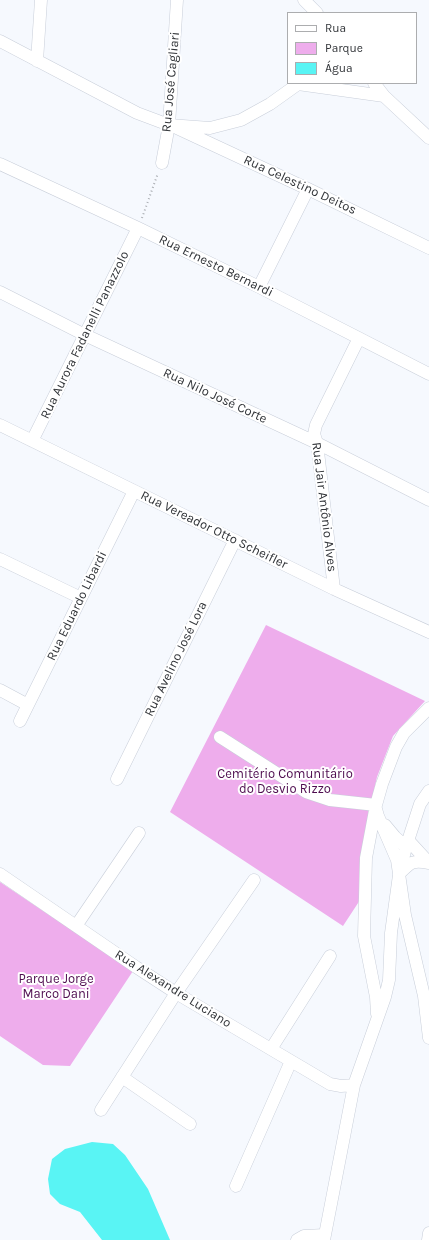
<!DOCTYPE html>
<meta charset="utf-8">
<style>
body{margin:0}
#map{position:relative;width:429px;height:1240px;overflow:hidden;background:#f6f9fe;font-family:Karla,sans-serif}
canvas{display:block}
.legend{position:absolute;left:287px;top:12px;width:130px;height:72px;box-sizing:border-box;background:#fff;border:1px solid #acadaf;margin:0;padding:5px 7px;list-style:none;font-size:12px;color:#303337}
.legend li{display:flex;align-items:center;gap:8px;height:20px}
.legend b{width:20px;border:1px solid #acadaf}
</style>
<div id="map">
<canvas width="429" height="1240"></canvas>
<ul class="legend">
<li><b style="height:5px;background:#fff"></b>Rua</li>
<li><b style="height:11px;background:#eeadec"></b>Parque</li>
<li><b style="height:11px;background:#59f4f4"></b>Água</li>
</ul>
</div>
<script>
const ctx = document.querySelector('canvas').getContext('2d');
ctx.lineJoin = 'round';
function paint(path, color) { ctx.fillStyle = color; ctx.fill(path, 'evenodd'); }
function strokePath(path, color, width, dash) { ctx.strokeStyle = color; ctx.lineWidth = width; ctx.lineCap = dash ? 'butt' : 'round'; ctx.setLineDash(dash || []); ctx.stroke(path); }
function write(font, color, halo, rows, align = 'center') {
  ctx.font = font + ' Karla,sans-serif'; ctx.lineWidth = 4; ctx.setLineDash([]); ctx.textBaseline = 'middle'; ctx.strokeStyle = halo; ctx.fillStyle = color; for (const [text, x, y, turn = 0] of rows) {
    ctx.save(); ctx.translate(x, y); ctx.rotate((+turn || 0) * Math.PI / 180); ctx.textAlign = isNaN(turn) ? turn : align; if (halo) ctx.strokeText(text, 0, 0); ctx.fillText(text, 0, 0); ctx.restore();
  }
}
paint(new Path2D(`
 M266 625 425 701 393 736 377 777 370 809 360 900 343 926 170 812Z
 M0 882 133 971 70 1066 43 1065 0 1036Z`), '#eeadec');
paint(new Path2D(`
 M92 1142 113 1144 125 1155 148 1189 170 1240H102L80 1212 60 1204 50 1194 48 1179 52 1159 65 1149Z`), '#59f4f4');
const minor = new Path2D(`
 M304 0 317 13
 M0 41 137 113 169 125 210 128 241 120 270 104 298 84 384 96
 M37 61 41 0
 M374 83 384 96 429 138
 M177 128 308 189 429 248
 M162 163 169 125 177 0
 M0 164 138 228 259 287 429 374
 M259 287 308 189
 M0 292 85 335 317 443 429 500
 M0 425 334 589 429 632
 M32 441 138 228
 M0 559 81 598
 M334 589 317 443 314 434 316 425 359 338
 M0 690 28 705
 M20 721 134 491
 M220 737 306 792 330 800 376 805
 M117 779 235 540
 M376 809 378 816 397 860 405 915 424 996 429 1038
 M385 825 395 837 406 847
 M408 840 429 863
 M0 874 136 967 176 993 291 1061 330 1084 341 1086 354 1085
 M399 874C411 862 412 860 429 863
 M76 926 139 833
 M377 1014 376 997 364 936 366 858 376 805 382 784 396 747 404 733 429 708
 M271 1049 330 956
 M122 1077 190 1124
 M101 1110 176 993 254 880
 M236 1186 291 1061
 M297 1240 304 1236 325 1235
 M324 1240 354 1085 385 997 389 980 391 933 399 875 406 847 420 804 429 791
 M428 1240 429 1233`);
strokePath(minor, '#c8ced9', 13);
strokePath(new Path2D(`
 M142 218 158 173`), '#a9acb1', 2, [1, 3]);
strokePath(minor, '#fff', 12);
write('13px', '#303337', '#fff', [
 ["Rua José Cagliari",171,82,-85],
 ["Rua Celestino Deitos",300,185,25],
 ["Rua Ernesto Bernardi",216,266,26],
 ["Rua Aurora Fadanelli Panazzolo",85,335,-64],
 ["Rua Nilo José Corte",215,396,25],
 ["Rua Jair Antônio Alves",324,507,83],
 ["Rua Vereador Otto Scheifler",214,530,26],
 ["Rua Eduardo Libardi",77,606,-64],
 ["Rua Avelino José Lora",176,659,-64],
 ["Rua Alexandre Luciano",173,989,32]
]);
write('13px', '#4e0c4f', '#fff', [
 ["Cemitério Comunitário",285,774],
 ["do Desvio Rizzo",285,789],
 ["Parque Jorge",56,979],
 ["Marco Dani",56,994]
]);
</script>
